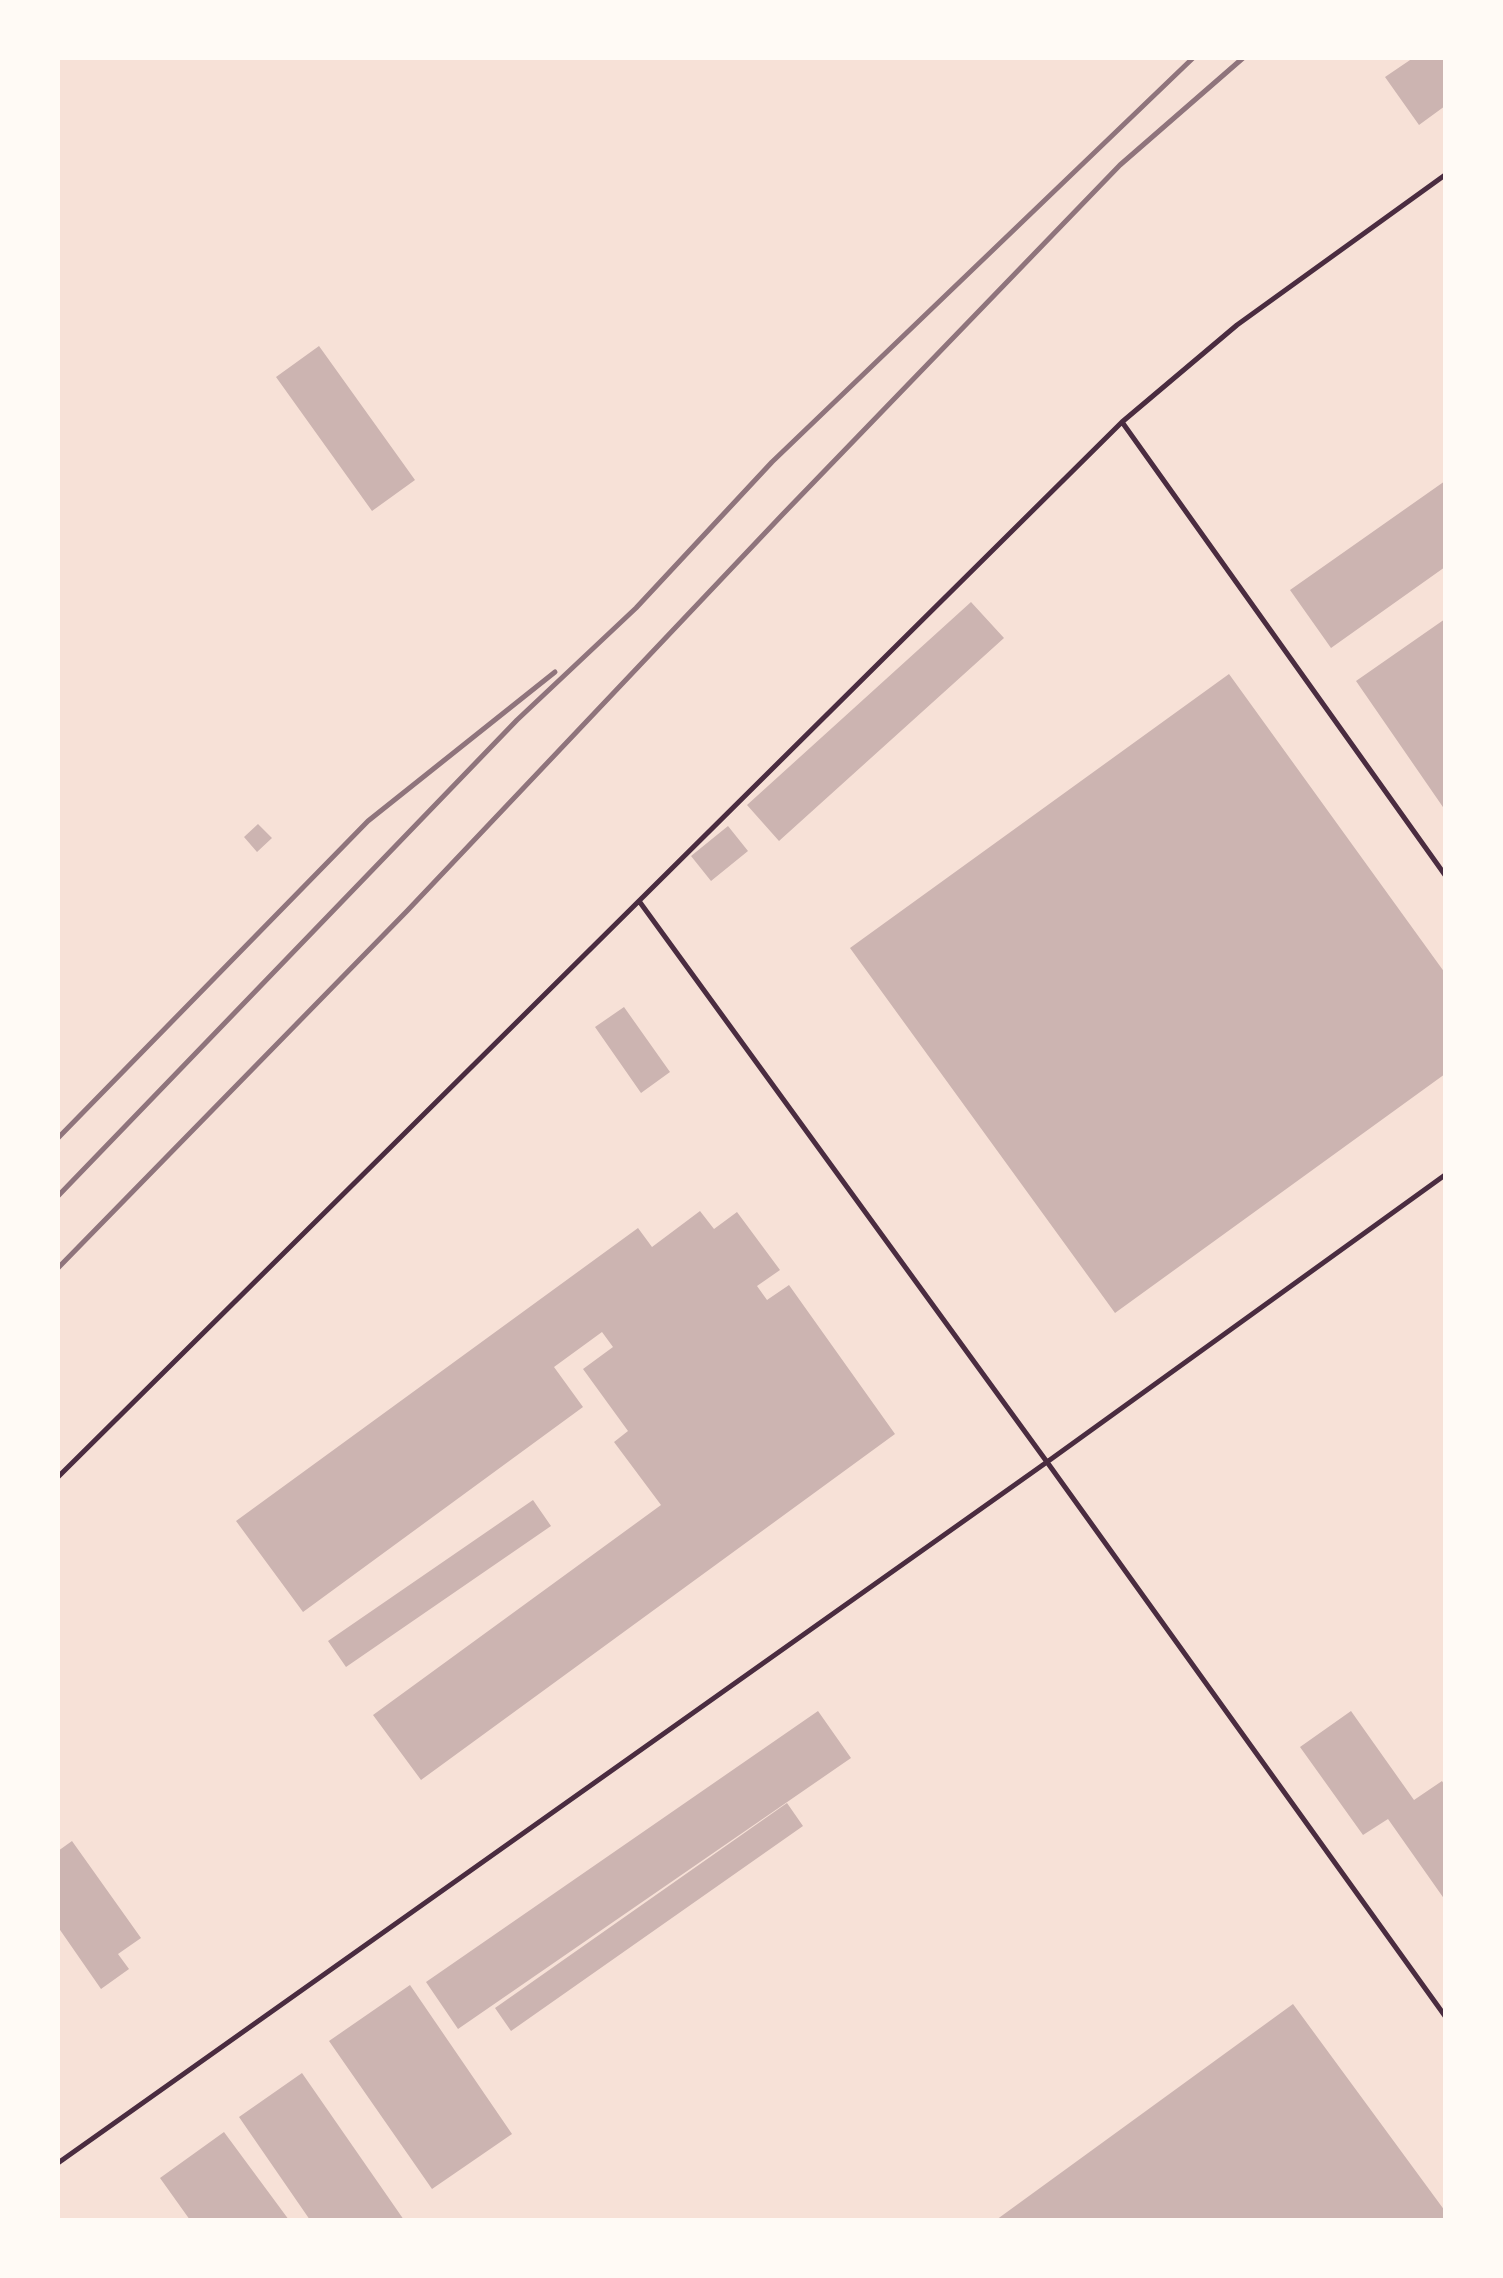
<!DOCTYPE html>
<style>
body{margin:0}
#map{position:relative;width:1503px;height:2278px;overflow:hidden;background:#f7e1d7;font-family:Commissioner,sans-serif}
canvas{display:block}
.frame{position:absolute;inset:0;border:60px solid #fffaf5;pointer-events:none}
</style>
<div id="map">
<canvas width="1503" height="2278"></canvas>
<div class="frame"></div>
</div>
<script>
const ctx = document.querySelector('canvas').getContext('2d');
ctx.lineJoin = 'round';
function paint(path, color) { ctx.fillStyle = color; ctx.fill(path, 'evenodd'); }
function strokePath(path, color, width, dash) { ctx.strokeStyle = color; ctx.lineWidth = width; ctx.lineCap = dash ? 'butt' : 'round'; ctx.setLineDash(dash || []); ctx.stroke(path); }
paint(new Path2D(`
 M1413 58H1445V106L1419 125 1385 77Z
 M319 346 415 480 372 511 276 377Z
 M1445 481V567L1331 648 1290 590Z
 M971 602 1004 638 779 841 747 805Z
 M1445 619V810L1356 681Z
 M1229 674 1445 973V1074L1115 1313 850 948Z
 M258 824 272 838 257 852 244 837Z
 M728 826 748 851 711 881 691 856Z
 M624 1007 670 1072 641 1093 595 1027Z
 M700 1211 714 1229 737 1212 780 1270 757 1286 767 1300 789 1285 895 1434 421 1780 373 1715 661 1505 614 1442 628 1431 583 1369 613 1347 602 1332 554 1367 583 1407 303 1612 236 1521 638 1228 652 1247Z
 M533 1500 551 1526 346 1667 328 1641Z
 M818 1711 851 1758 458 2029 426 1982Z
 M1351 1711 1414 1800 1442 1781 1445 1786V1900L1388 1819 1363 1835 1300 1747Z
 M787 1803 803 1826 511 2031 495 2008Z
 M72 1841 141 1938 118 1954 129 1969 101 1989 58 1927V1851Z
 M410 1985 512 2134 432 2189 329 2041Z
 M1293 2004 1445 2211V2220H996Z
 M302 2073 404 2220H310L239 2117Z
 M224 2132 289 2220H190L160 2178Z`), '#ccb4b1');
strokePath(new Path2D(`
 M1122 422 1445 875
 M639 901 1047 1462 1445 2016
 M58 1477 1122 422 1237 325 1445 175
 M58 2163 1047 1462 1445 1175`), '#4a2c40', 5);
strokePath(new Path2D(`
 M58 1138 368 821 555 672
 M58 1196 517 720 636 608 772 462 1193 58
 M58 1268 407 911 783 514 1120 165 1243 58`), '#8f747c', 5);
</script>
